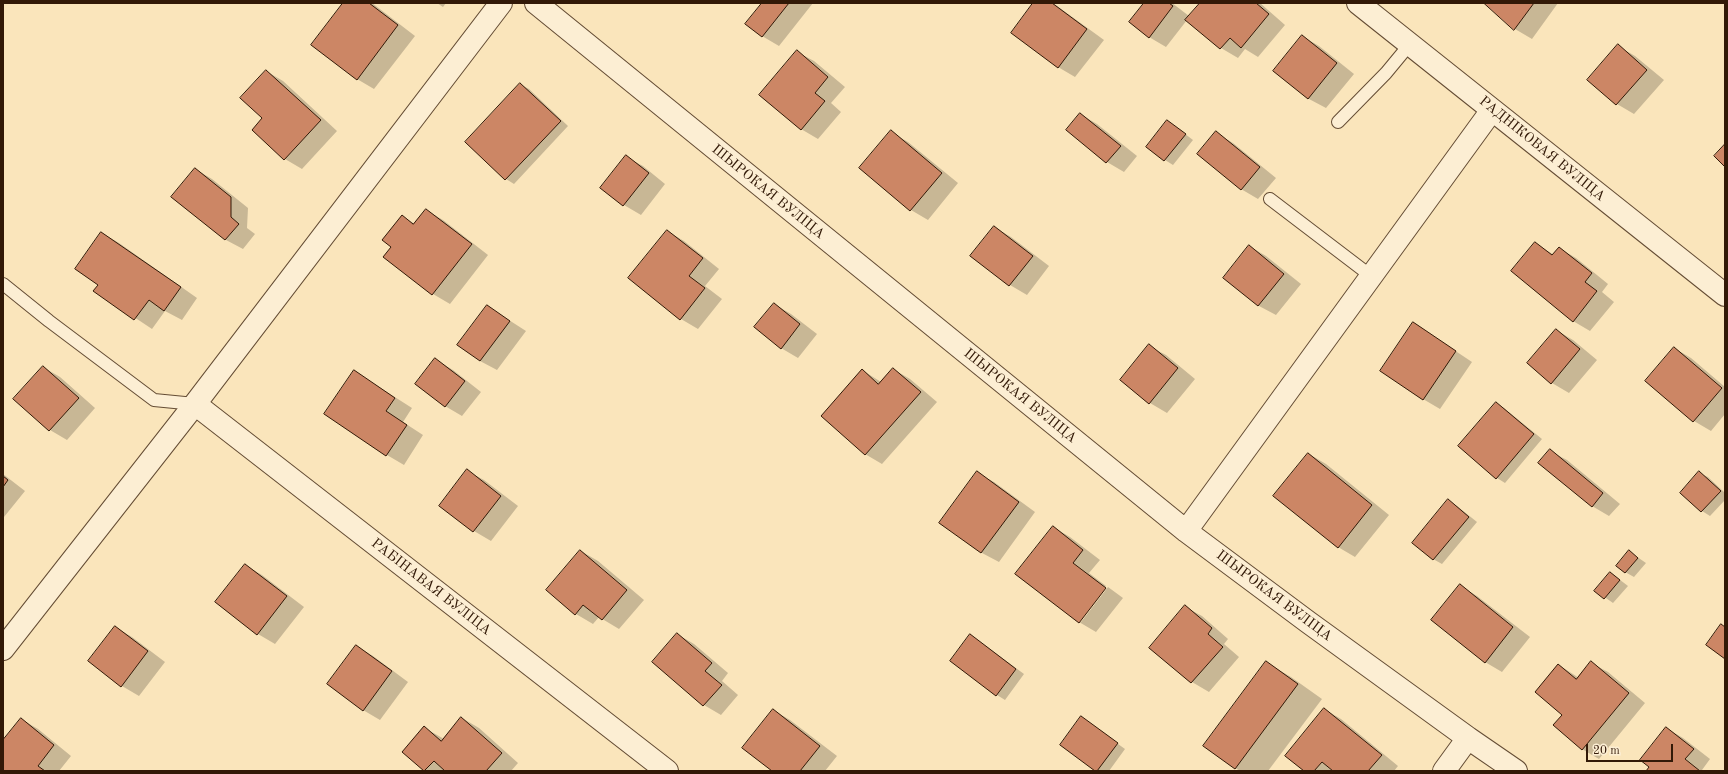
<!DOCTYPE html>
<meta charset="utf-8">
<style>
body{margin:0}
#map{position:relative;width:1728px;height:774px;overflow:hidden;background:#fae5bb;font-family:"Old Standard TT",serif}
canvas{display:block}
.frame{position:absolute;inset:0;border:4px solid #321907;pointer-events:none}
.scale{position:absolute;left:1586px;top:744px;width:87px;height:18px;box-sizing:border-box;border:2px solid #321907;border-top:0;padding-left:5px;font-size:12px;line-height:14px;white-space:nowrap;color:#321907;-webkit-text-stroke:3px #fceed3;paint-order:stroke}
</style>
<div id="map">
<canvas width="1728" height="774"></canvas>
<div class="frame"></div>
<div class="scale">20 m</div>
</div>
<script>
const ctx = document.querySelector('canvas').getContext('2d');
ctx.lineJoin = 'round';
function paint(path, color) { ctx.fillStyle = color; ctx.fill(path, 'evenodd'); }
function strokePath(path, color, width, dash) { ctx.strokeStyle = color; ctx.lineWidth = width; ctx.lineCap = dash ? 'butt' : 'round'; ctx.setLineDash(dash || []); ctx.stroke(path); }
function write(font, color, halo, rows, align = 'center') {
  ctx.font = font + ' "Old Standard TT",serif'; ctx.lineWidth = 3.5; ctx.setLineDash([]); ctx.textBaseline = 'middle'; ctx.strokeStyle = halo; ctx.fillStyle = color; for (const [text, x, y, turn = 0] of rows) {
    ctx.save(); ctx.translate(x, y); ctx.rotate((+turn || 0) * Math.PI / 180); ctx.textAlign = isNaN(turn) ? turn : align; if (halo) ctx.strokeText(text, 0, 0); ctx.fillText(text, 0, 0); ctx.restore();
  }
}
paint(new Path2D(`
 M344 3H372L415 36 374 89 357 79Z
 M437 3H446L443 7Z
 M763 3H813L779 46 762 36Z
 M1035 3H1053L1104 40 1075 77 1058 67Z
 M1145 3H1172L1189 16 1201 3H1260L1285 25 1258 57 1245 49 1238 58 1221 48 1187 20 1166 47 1149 37Z
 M1486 3H1558L1532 39 1515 29Z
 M1302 36 1319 46 1354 74 1326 108 1309 99 1274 71Z
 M1618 46 1635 56 1664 80 1634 114 1617 104 1589 80Z
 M797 52 814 61 845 87 831 103 841 112 818 139 801 129Z
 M266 71 283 81 337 131 302 169 285 159 263 118Z
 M521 85 529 89 568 126 514 184 506 179 466 142Z
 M1080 114 1097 124 1137 156 1124 172 1107 162Z
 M1168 121 1193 140 1173 165 1165 160Z
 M891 132 908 142 958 183 928 220 911 210Z
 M1216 133 1233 143 1276 178 1258 199 1241 189Z
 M626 157 643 166 665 184 641 215 624 205Z
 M195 169 212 179 248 208 247 228 255 234 243 249 226 240 173 197Z
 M426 210 443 220 488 255 450 304 433 294 392 246 402 216 415 224Z
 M994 227 1011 237 1049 266 1027 295 1010 285 972 256Z
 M667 231 684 241 719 269 705 286 722 299 698 329 681 319 629 278Z
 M102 233 119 243 197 298 182 320 165 311 152 329 95 291 99 284Z
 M1535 243 1554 255 1559 248 1576 258 1608 284 1602 292 1614 302 1590 331 1573 321Z
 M1249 246 1266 256 1301 284 1276 315 1259 306 1224 278Z
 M774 304 791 314 817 334 798 358 781 348Z
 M487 306 526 331 497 370 480 361Z
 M1556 330 1573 340 1597 360 1569 393 1552 383Z
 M1430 334 1472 362 1440 409 1423 399Z
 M1149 346 1166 355 1195 379 1167 413 1150 403 1121 380Z
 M1674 348 1691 358 1725 387V414L1711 431 1694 421Z
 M436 360 453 370 481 392 462 416 445 406Z
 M43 367 60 377 95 408 67 440 50 430Z
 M893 369 910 379 937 402 882 464 865 454 862 370 881 382Z
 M354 371 412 408 403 422 423 435 404 465 387 455Z
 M1496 403 1504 408 1542 439 1505 483 1497 478Z
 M1550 451 1567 460 1620 504 1609 516 1592 506Z
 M1309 454 1326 464 1389 515 1355 557 1338 547Z
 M467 471 484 480 518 506 491 541 474 531 440 506Z
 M977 473 994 482 1035 512 999 562 982 553 941 523Z
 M1699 473 1708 477 1725 493V500L1710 516 1702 511Z
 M3 474 25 491 4 517H3Z
 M1448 501 1457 506 1477 522 1442 564 1433 559Z
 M1053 527 1070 537 1100 560 1089 573 1106 586 1079 622Z
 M581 551 598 561 644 600 619 629 599 617 593 624 576 614Z
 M1630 552 1646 563 1634 577 1625 572Z
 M245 565 262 575 304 607 275 644 258 634Z
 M1611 573 1628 586 1613 603 1596 591Z
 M1460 586 1477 596 1530 637 1502 672 1485 662Z
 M1108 587 1123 598 1096 632 1079 622H1081Z
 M1185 607 1202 616 1228 639 1224 644 1239 657 1209 692 1192 682 1151 648Z
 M115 627 132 637 165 662 139 696 122 686Z
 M677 634 694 644 728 673 722 681 738 695 721 715 704 705Z
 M971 635 1024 674 1005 700 997 695Z
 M356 646 373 656 408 682 380 720 363 710Z
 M1267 663 1291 677 1322 699 1268 771H1240L1235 768Z
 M1591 663 1608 672 1645 703 1599 759 1582 749 1563 715 1559 665 1579 678Z
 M1324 709 1341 719 1398 766 1394 771H1306Z
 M773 710 790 720 837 756 825 771H773Z
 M462 718 479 728 518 763 511 771H426L404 752 425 728 444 739Z
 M1082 718 1125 749 1109 771H1097Z
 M21 719 38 729 71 756 59 771H3V742Z
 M1666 728 1683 738 1710 759 1702 770 1703 771H1647L1651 767Z`), '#0003');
const building = new Path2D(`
 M343 3H369L398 25 357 80 311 45Z
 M762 3H789L762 37 745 24Z
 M1033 3H1052L1087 29 1058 68 1011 33Z
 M1144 3H1169L1173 6 1149 38 1129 22Z
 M1200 3H1256L1269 14 1241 48 1230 38 1220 49 1185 20Z
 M1484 3H1534L1514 30Z
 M1302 35 1337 63 1308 99 1273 71Z
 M1618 44 1647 70 1616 105 1587 80Z
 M797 50 828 77 815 93 825 101 801 130 759 95Z
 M266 70 321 120 284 160 252 130 262 118 240 98Z
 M520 83 561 121 505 180 465 142Z
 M1080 113 1121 146 1106 163 1066 130Z
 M1167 120 1186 134 1164 161 1146 147Z
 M891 130 942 173 910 211 859 168Z
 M1216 131 1260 167 1241 190 1197 154Z
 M1725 144V167L1714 156Z
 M626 155 649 173 623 206 600 188Z
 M195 168 231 197V217L239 224 225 240 171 197Z
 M426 209 472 244 432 295 383 257 391 247 382 240 402 215 413 224Z
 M994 226 1033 256 1009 286 970 256Z
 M667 230 703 258 689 276 705 288 680 320 628 278Z
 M101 232 181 287 164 311 149 300 134 320 93 291 98 285 75 269Z
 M1535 242 1552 255 1559 247 1592 273 1585 282 1597 291 1573 322 1511 271Z
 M1249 245 1284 274 1258 306 1223 278Z
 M774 303 800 324 781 349 754 327Z
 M487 305 510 321 480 361 457 345Z
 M1413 322 1456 351 1423 400 1380 371Z
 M1556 329 1580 349 1551 384 1527 363Z
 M1149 344 1178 368 1149 404 1120 380Z
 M1674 347 1722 388 1693 422 1645 381Z
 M435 358 465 381 445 407 415 384Z
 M43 366 79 398 49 431 13 399Z
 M893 368 921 392 865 455 821 416 862 369 878 384Z
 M354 370 395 398 386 411 407 425 386 456 324 414Z
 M1496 402 1534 434 1496 479 1458 446Z
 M1550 449 1603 493 1592 507 1538 463Z
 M1308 453 1372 505 1338 548 1273 496Z
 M467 469 501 496 473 532 439 506Z
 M977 471 1019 502 981 553 939 523Z
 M1699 471 1721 491 1701 512 1680 493Z
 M3 476 8 480 3 487Z
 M1448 499 1469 517 1433 560 1412 543Z
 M1053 526 1083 550 1073 563 1106 588 1079 623 1015 574Z
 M580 550 627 590 602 620 583 605 575 615 546 590Z
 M1629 550 1638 558 1625 573 1616 566Z
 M245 564 287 596 257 635 215 602Z
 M1610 572 1620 580 1604 599 1594 591Z
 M1460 584 1513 627 1485 663 1431 620Z
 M1185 605 1212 628 1208 634 1223 647 1191 683 1149 648Z
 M1721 624 1725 627V659L1706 645Z
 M115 626 148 651 121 687 88 661Z
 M677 633 712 663 705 671 722 685 703 706 652 662Z
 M970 634 1016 669 996 696 950 661Z
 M356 645 392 671 363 711 327 684Z
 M1266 661 1298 684 1235 769 1203 746Z
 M1591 661 1629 693 1582 750 1553 725 1562 715 1535 692 1558 664 1576 679Z
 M1324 708 1382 755 1368 771H1333L1322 762 1314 771H1304L1285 756Z
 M773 709 820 746 800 771H772L742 748Z
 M1081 716 1118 743 1097 771H1095L1060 745Z
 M461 717 502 753 486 771H445L434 761 424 771 402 752 424 726 441 741Z
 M21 718 54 745 38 766 45 771H3V740Z
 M1666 727 1694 749 1685 759 1700 771H1646L1649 767 1640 760Z`);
paint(building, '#cc8665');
strokePath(building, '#321907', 1);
const lane = new Path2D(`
 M1338 122 1386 73 1410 44
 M1270 199 1371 276
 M3 284 49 321 154 400 195 404`);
const street = new Path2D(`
 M536 3 1186 531 1308 622 1468 738 1516 771
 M1358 3 1725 295
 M195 404 667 771
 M1186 531 1492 110
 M3 649 195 404 501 3
 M1444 771 1468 738`);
strokePath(lane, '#644c34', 14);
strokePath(street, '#644c34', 24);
strokePath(lane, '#fceed3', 12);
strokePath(street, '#fceed3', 22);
write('14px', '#321907', '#fceed3', [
 ["РАДНІКОВАЯ ВУЛІЦА",1542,149,39],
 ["ШЫРОКАЯ ВУЛІЦА",768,192,39],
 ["ШЫРОКАЯ ВУЛІЦА",1020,396,39],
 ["РАБІНАВАЯ ВУЛІЦА",431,587,38],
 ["ШЫРОКАЯ ВУЛІЦА",1274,596,37]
]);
</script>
